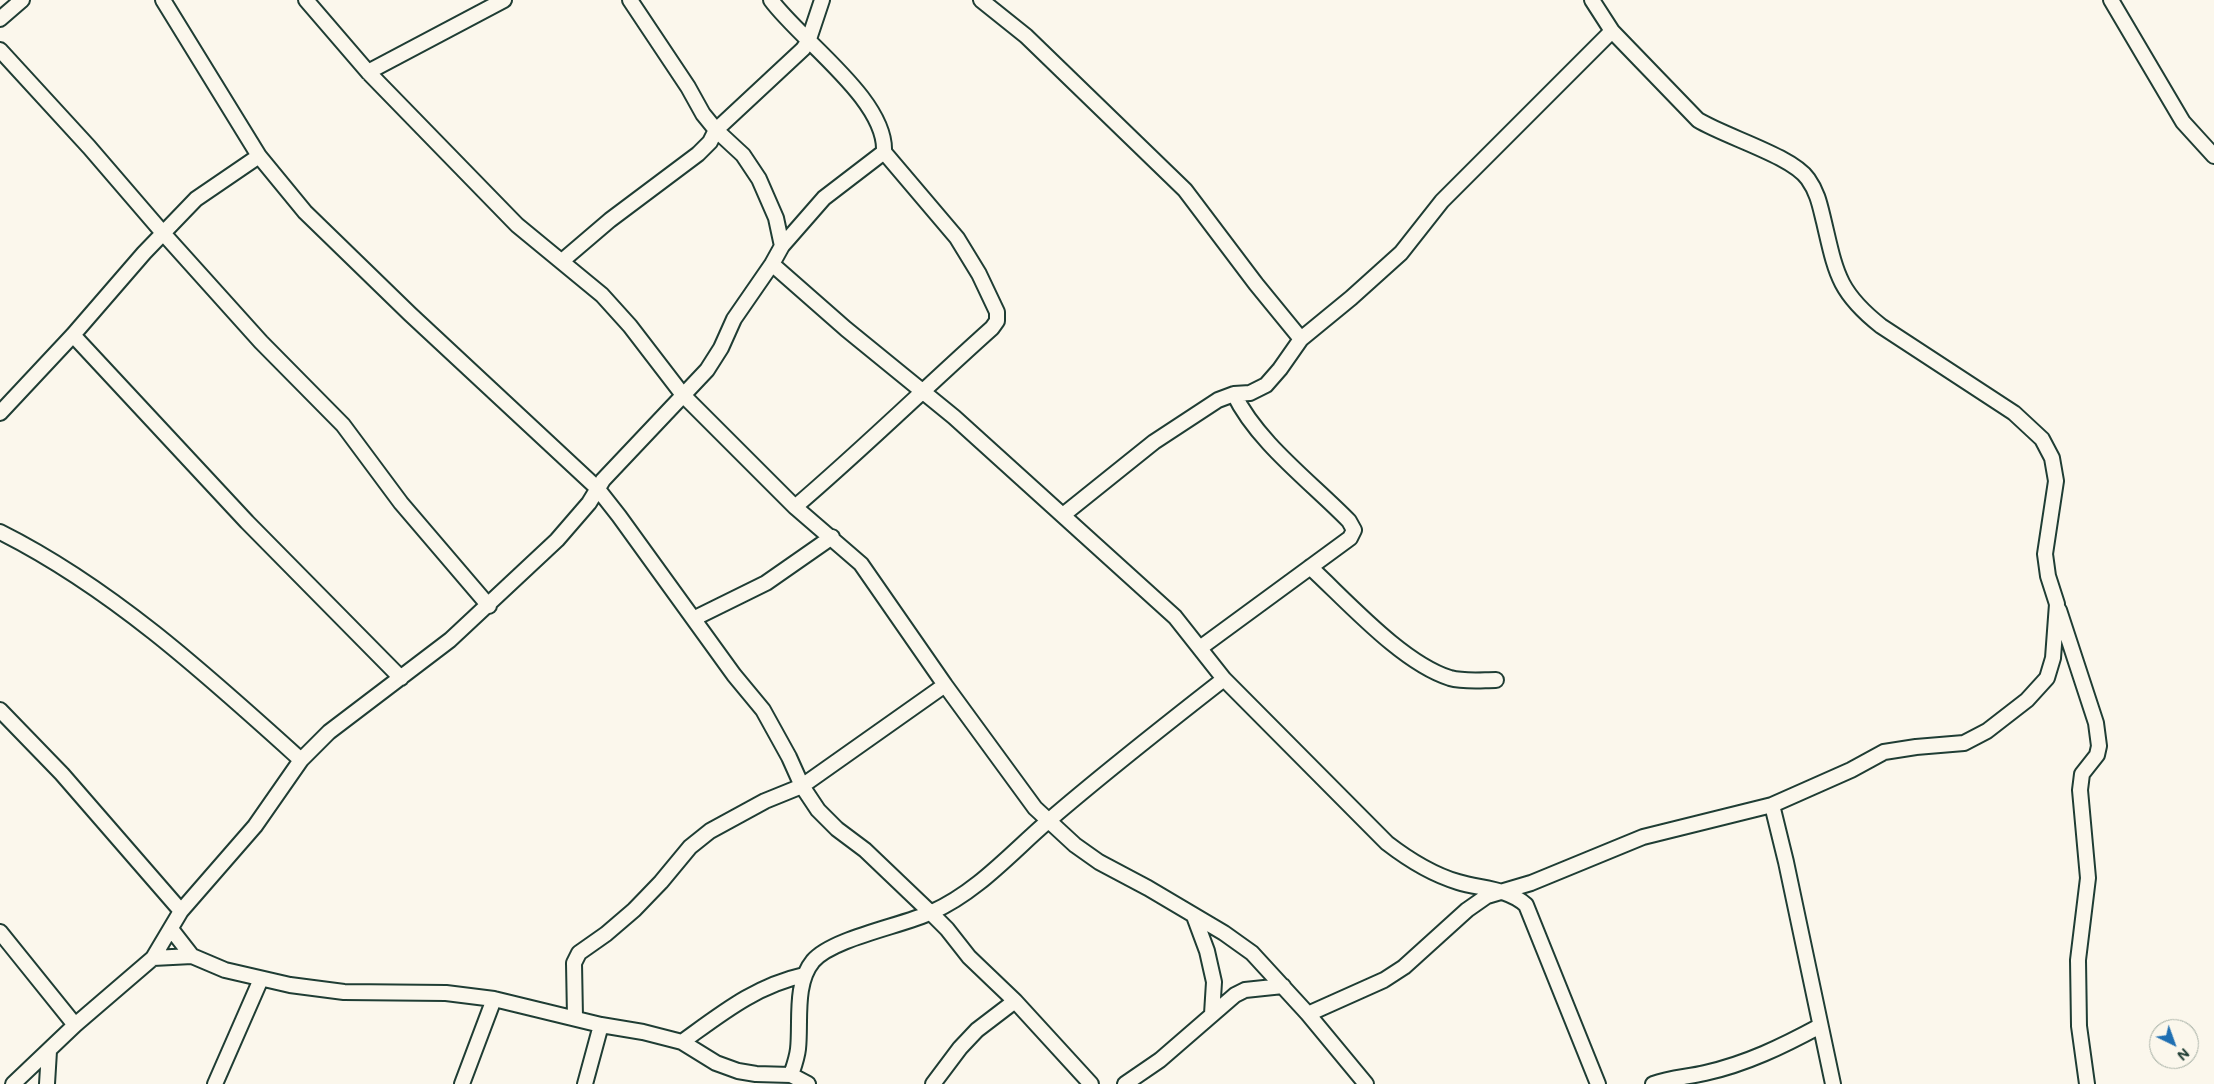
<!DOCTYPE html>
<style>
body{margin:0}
#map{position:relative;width:2214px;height:1084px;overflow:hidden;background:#fbf7ec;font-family:Mali,sans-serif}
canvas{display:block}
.north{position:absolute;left:2149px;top:1019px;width:50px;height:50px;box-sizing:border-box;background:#fbf7ec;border:1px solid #a3ada2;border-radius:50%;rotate:138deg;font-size:14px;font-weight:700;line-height:20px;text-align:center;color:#1f3d34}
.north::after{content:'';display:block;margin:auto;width:18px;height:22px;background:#1f6fb2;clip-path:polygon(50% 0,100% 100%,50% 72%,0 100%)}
</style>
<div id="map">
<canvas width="2214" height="1084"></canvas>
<div class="north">N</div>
</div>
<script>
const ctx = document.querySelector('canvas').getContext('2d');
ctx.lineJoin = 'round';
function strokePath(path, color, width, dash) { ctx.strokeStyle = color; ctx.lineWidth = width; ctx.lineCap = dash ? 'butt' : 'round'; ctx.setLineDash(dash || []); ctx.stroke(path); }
const street = new Path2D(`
 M163 0 259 156 305 212 410 314 597 488 619 516 734 675 763 710 789 757 802 786 818 810 837 829 865 850 931 913 947 929 969 957 1015 1001 1091 1084
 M306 0 368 72 517 225 602 295 630 326 683 395 795 507 861 564 945 685 1035 808 1075 845 1099 862 1148 888 1224 933 1252 953 1308 1014 1366 1084
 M630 0 688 87 703 114 716 130 743 155 759 179 776 218 782 246
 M771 0C801 41 887 100 884 152L957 238 979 274 997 312V321L992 328C926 387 863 449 795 507
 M981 0 1026 36 1185 190 1256 284 1301 339 1351 298 1401 253 1442 201 1612 31
 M2111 0 2183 122 2214 156
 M0 19 22 0
 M0 50 89 147 163 233 261 342 343 425 401 503 489 606
 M368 72 504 0
 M562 261 610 220 698 154 710 142 716 130 803 49 808 42 822 0
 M772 264 846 329 954 417 1175 617 1224 679 1387 843C1409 860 1431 874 1458 882 1481 889 1507 888 1526 905L1598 1084
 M73 335 247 522 401 678
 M0 413 73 335 144 253 196 199 259 156
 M1063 515 1154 442 1218 400 1234 394 1250 393 1266 385 1280 369 1301 339
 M0 532C112 588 208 676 301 760
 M1310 567C1347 601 1402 663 1450 678 1464 682 1482 680 1496 680
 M2059 610 2096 723 2099 746 2097 755 2082 774 2080 790 2088 878 2078 960 2079 1026 2087 1084
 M695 618 766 583 832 537
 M1200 648 1350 538 1354 530 1349 521C1311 482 1257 442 1234 394
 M0 710 62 774 181 911
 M1772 805 1786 862 1833 1084
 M1194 916 1207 951 1214 982 1212 1014
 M171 929 192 956 225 970 290 985 344 992 446 993 494 999 601 1025 643 1032 682 1042 716 1063 738 1071 756 1074 791 1075 808 1084
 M0 932 75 1025
 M153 958 192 956
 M1308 1014 1384 980 1404 967 1467 910 1487 896 1531 883 1643 837 1772 805 1851 770 1884 752 1916 747 1964 743 1987 731 2027 700 2047 678 2053 658 2057 604 2048 576 2045 554 2056 481 2052 458 2042 439 2014 413 1881 326C1838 292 1836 273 1824 222 1820 206 1818 193 1808 179 1792 156 1726 137 1698 120L1612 31 1592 0
 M575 1017 574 963 579 953 606 934 634 910 661 882 690 847 710 831 765 801 802 786 945 685
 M682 1042C721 1014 755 986 804 975
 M791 1075C794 1066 797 1058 798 1049 801 1022 794 984 813 961 833 938 902 926 932 912 977 892 1011 853 1047 822 1105 772 1165 725 1224 679
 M13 1084 75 1025 153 958 181 911 255 826 301 760 329 732 450 640 557 540 589 503 603 480 707 370 721 348 734 319 772 264 782 246 824 198 884 152
 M47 1084 49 1051
 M215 1084 261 979
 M462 1084 494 999
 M585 1084 601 1025
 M933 1084 960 1048 977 1030 1015 1001
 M1125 1084 1160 1060 1235 995 1245 990 1283 986
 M1653 1084C1670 1078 1688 1077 1705 1073 1746 1064 1783 1046 1820 1026`);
strokePath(street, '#1f3d34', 18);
strokePath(street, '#fbf7ec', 14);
</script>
